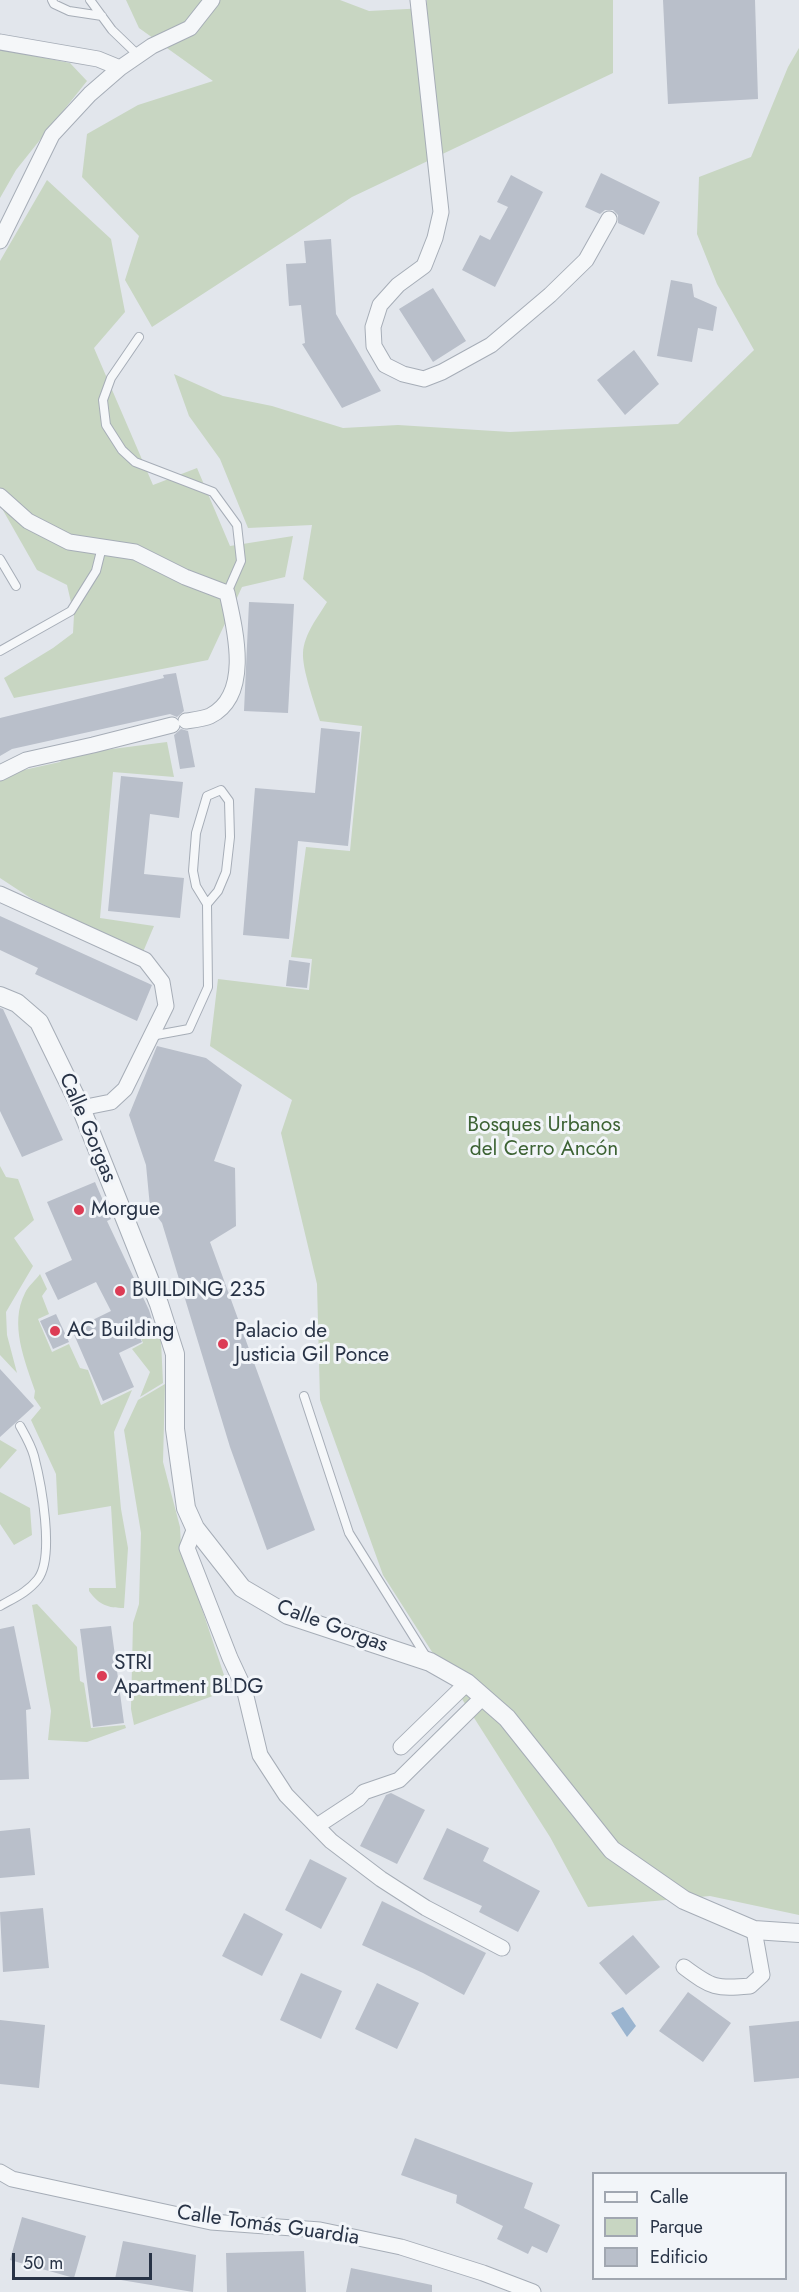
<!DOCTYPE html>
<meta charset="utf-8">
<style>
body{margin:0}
#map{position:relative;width:799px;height:2292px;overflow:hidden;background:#e2e6ec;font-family:Jost,sans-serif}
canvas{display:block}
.legend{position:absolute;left:592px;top:2172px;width:195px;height:108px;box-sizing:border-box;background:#f2f5f9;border:2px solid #a1a7b1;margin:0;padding:8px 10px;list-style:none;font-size:18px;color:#283346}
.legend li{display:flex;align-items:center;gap:12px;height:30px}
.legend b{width:30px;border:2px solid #a1a7b1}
.scale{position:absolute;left:12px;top:2253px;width:140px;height:27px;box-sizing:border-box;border:3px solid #283346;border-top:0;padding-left:8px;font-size:18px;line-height:21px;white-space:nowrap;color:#283346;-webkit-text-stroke:4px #f2f5f9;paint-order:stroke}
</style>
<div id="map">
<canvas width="799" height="2292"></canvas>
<ul class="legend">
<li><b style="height:8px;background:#f5f7f9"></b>Calle</li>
<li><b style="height:16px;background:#c8d6c2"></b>Parque</li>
<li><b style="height:16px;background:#b9bfca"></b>Edificio</li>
</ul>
<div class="scale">50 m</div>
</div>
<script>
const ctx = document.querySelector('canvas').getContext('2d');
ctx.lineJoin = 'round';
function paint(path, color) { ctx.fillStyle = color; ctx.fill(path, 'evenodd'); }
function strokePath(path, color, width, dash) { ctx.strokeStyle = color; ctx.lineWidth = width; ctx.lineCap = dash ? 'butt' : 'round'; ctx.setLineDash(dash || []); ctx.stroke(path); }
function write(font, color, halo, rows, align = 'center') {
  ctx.font = font + ' Jost,sans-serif'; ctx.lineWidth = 6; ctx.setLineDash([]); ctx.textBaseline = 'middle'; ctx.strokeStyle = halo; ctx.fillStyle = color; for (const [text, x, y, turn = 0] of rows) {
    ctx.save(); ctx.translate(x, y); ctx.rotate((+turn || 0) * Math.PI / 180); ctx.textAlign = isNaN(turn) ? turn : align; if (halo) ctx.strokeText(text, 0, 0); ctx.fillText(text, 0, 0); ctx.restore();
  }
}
paint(new Path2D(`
 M126 0H340L369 11 426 8 427 0H613V73L352 197 152 327 125 280 139 236 82 177 87 134 138 105 213 81 139 28Z
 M799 48V1915L710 1896 588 1907 550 1837 383 1575 320 1400 317 1284 281 1133 292 1100 210 1046 218 979 309 990 312 959 291 957 306 847 350 851 362 726 320 721C315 705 302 669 303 653 304 634 318 617 327 602L303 579 312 525 248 528 220 459 189 416 174 374 223 396 272 406 343 428 398 425 510 432 678 424 754 350 717 284 697 234 699 177 751 157 788 67Z
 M0 49 70 63 87 81 16 170 0 198Z
 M47 180 111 239 125 312 94 348 153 485 197 468 230 546 293 536 285 577 242 587 208 660 14 698 4 678 53 648 73 633 74 615 67 585 37 570 0 505V261Z
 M167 742 174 777 113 772 100 918 154 926 143 952 32 899 0 878V780L10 773 60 762 65 755Z
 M0 1166 6 1177 18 1179 34 1220 14 1238 33 1266 6 1312 7 1335 17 1373 0 1355Z
 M40 1274 47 1289 42 1296 49 1314 38 1319 52 1352 69 1344 80 1368 88 1370 101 1405 132 1390 114 1432 121 1509 128 1548 124 1608C108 1608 99 1605 89 1591V1588H116L111 1506 58 1515 56 1474 31 1420 41 1408 34 1398 35 1391C25 1361 9 1324 25 1293 28 1286 36 1280 40 1274Z
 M155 1327 161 1341 163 1383 140 1397 150 1372 132 1349 143 1343 139 1334Z
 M165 1384 163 1462 180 1527 181 1546 229 1690 134 1725 131 1709 133 1623 139 1604 141 1533 124 1430 138 1400Z
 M0 1440 17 1450 0 1469Z
 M0 1492 30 1508 32 1535 14 1545 0 1524Z
 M37 1604 77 1647 80 1681 84 1683 91 1728 125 1725 126 1728 87 1742 48 1740 51 1711 32 1605Z`), '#c8d6c2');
paint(new Path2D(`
 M623 2007 636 2026 627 2037 611 2013Z`), '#9ab4cf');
paint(new Path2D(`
 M663 0H755L758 99 668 104Z
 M601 173 660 202 644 235 618 223V215L613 210H605L600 214 585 207Z
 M511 175 543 192 495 287 462 270 480 235 490 240 508 207 497 202Z
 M331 239 336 314 381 391 342 408 302 344 305 343 301 305 289 306 286 264 306 263 304 241Z
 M671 280 692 284 694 297 717 307 713 331 698 328 692 362 657 356Z
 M433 288 466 341 433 362 399 309Z
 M634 350 659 384 625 415 597 380Z
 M249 602 294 604 288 713 244 711Z
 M176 673 184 711 177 717 170 714 12 749 0 756V718L164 678 163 675Z
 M321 728 360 732 348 846 298 841 289 939 243 935 255 788 315 793Z
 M181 729 188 731 195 767 180 769 174 735Z
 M121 776 183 782 179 818 150 814 144 874 184 878 180 918 108 911Z
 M0 916 152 985 137 1021 35 974 38 968 0 950Z
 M289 960 310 963 307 988 286 986Z
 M0 1008 3 1009 63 1140 22 1157 0 1111Z
 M157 1046 206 1058 242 1085 214 1161 235 1168 236 1226 210 1242 315 1530 267 1550 230 1447 162 1223 150 1207 146 1165 129 1115Z
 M95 1182 111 1219 107 1221 149 1310 154 1326 138 1333 142 1342 119 1353 134 1387 103 1401 72 1330 111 1311 96 1282 58 1300 45 1273 72 1260 47 1202Z
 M56 1314 69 1342 53 1349 40 1321Z
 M0 1369 34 1406 0 1437Z
 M14 1626 31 1709 26 1710 29 1779 0 1780V1629Z
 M111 1626 124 1723 93 1727 80 1629Z
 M391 1793 425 1810 397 1864 360 1846 386 1795Z
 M30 1828 35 1875 0 1878V1831Z
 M447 1828 489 1848 483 1861 540 1891 518 1932 479 1912 482 1906 423 1879Z
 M310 1859 347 1878 321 1929 285 1910Z
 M382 1901 486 1953 464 1995 423 1973 362 1945Z
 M43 1908 49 1968 3 1972 0 1912Z
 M244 1913 283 1934 262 1976 222 1956Z
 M633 1935 660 1967 626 1995 599 1963Z
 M301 1973 342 1991 321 2039 280 2020Z
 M377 1983 419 2003 397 2049 355 2029Z
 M688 1992 731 2023 703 2062 659 2031Z
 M0 2020 45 2025 39 2088 0 2084Z
 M799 2021V2078L754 2082 749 2026Z
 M415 2138 533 2183 524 2208 560 2225 547 2253 532 2246 528 2254 497 2239 503 2226 456 2203 457 2195 401 2175Z
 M22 2217 86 2236 74 2278 10 2260Z
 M123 2241 196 2255 193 2292 115 2279Z
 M304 2251 306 2292H227L226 2253Z
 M351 2268 432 2285V2292H346Z`), '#b9bfca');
const service = new Path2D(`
 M52 0 54 4 69 11 102 16
 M90 0 112 30 138 55
 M139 337 111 378 103 400 106 425 122 450 135 462 213 492 237 525 241 561 227 593
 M0 559 16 586
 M0 651 71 611 96 571 102 547
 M151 1036 189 1029 208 987 207 904 196 886 193 871 196 833 207 796 221 790 229 801 230 837 226 872 218 891 207 904
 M304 1396 349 1533 427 1658
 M0 1606C14 1598 28 1592 38 1579 55 1556 41 1483 34 1456 31 1445 25 1435 20 1426`);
const minor = new Path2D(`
 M418 0 441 212 435 238 424 266 398 285 380 305 373 327 374 346 385 365 403 374 424 379 442 372 491 345 550 295 586 260 609 219
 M0 42 98 59 120 68
 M0 241 52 135 90 94 120 68 152 46 190 28 212 0
 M0 496 28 521 69 542 135 552 185 577 227 593C235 629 252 695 210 716 203 719 193 720 186 721
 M0 773 26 760 93 745 172 725
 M0 894 145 960 162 982 166 1006 125 1089 111 1102 81 1108
 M195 1528 187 1548 230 1658 244 1688 260 1755 286 1795 331 1841 381 1879 426 1908 502 1948
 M401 1747 467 1683
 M317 1826 358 1799 364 1792 399 1780 483 1697
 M684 1967C712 1988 716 1989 750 1986L762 1975 754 1930
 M0 2172 12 2179 211 2222 320 2230 401 2247 483 2273 533 2292`);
const tertiary = new Path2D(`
 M0 996 17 1003 39 1022 81 1108 159 1304 175 1354V1429L186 1508 195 1528 242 1588 288 1615 430 1662 467 1683 507 1718 612 1850 684 1900 754 1930 799 1933`);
strokePath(service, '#a6adb7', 10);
strokePath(minor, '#a6adb7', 17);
strokePath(tertiary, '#a6adb7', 20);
strokePath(service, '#f5f7f9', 8);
strokePath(minor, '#f5f7f9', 15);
strokePath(tertiary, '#f5f7f9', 18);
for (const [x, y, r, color] of [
 [79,1210,6,"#dc3c55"],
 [120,1291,6,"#dc3c55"],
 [55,1331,6,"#dc3c55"],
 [223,1344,6,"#dc3c55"],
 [102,1676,6,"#dc3c55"]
]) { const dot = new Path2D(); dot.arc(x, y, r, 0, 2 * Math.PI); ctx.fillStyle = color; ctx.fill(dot); strokePath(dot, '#f2f5f9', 2); }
write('21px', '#3d6334', '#f2f5f9', [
 ["Bosques Urbanos",544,1126],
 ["del Cerro Ancón",544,1150]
]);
write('21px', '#283346', '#f2f5f9', [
 ["Calle Gorgas",87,1128,67],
 ["Calle Gorgas",332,1627,20],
 ["Calle Tomás Guardia",268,2226,8]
]);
write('21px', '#283346', '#f2f5f9', [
 ["Morgue",91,1210],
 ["BUILDING 235",132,1291],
 ["AC Building",67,1331],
 ["Palacio de",235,1332],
 ["Justicia Gil Ponce",235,1356],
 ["STRI",114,1664],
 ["Apartment BLDG",114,1688]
], 'left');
</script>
